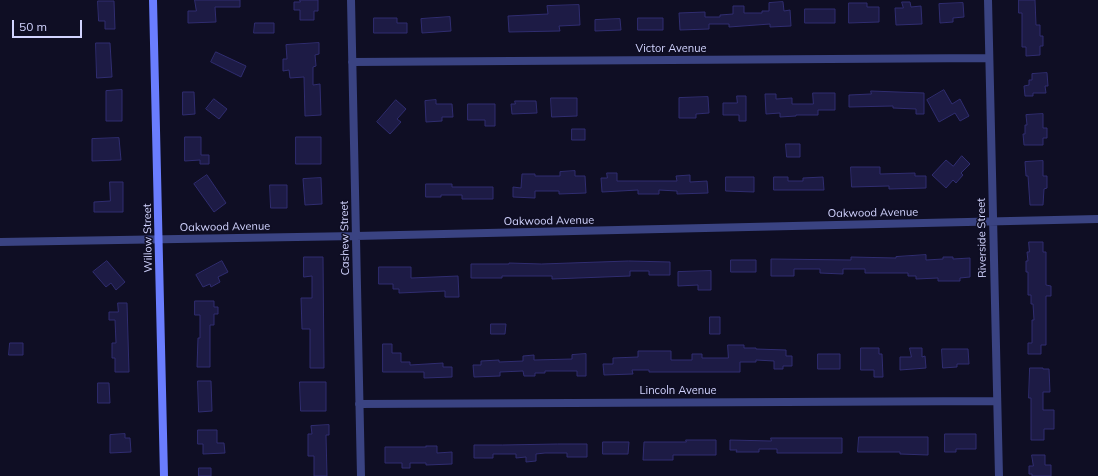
<!DOCTYPE html>
<style>
body{margin:0}
#map{position:relative;width:1098px;height:476px;overflow:hidden;background:#0f0e24;font-family:Mulish,sans-serif}
canvas{display:block}
.scale{position:absolute;left:12px;top:20px;width:70px;height:18px;box-sizing:border-box;border:2px solid #d2d4ff;border-top:0;padding-left:5px;font-size:12px;line-height:14px;white-space:nowrap;color:#d2d4ff;-webkit-text-stroke:3px #0f0e24;paint-order:stroke}
</style>
<div id="map">
<canvas width="1098" height="476"></canvas>
<div class="scale">50 m</div>
</div>
<script>
const ctx = document.querySelector('canvas').getContext('2d');
ctx.lineJoin = 'round';
function paint(path, color) { ctx.fillStyle = color; ctx.fill(path, 'evenodd'); }
function strokePath(path, color, width, dash) { ctx.strokeStyle = color; ctx.lineWidth = width; ctx.lineCap = dash ? 'butt' : 'round'; ctx.setLineDash(dash || []); ctx.stroke(path); }
function write(font, color, halo, rows, align = 'center') {
  ctx.font = font + ' Mulish,sans-serif'; ctx.lineWidth = 3; ctx.setLineDash([]); ctx.textBaseline = 'middle'; ctx.strokeStyle = halo; ctx.fillStyle = color; for (const [text, x, y, turn = 0] of rows) {
    ctx.save(); ctx.translate(x, y); ctx.rotate((+turn || 0) * Math.PI / 180); ctx.textAlign = isNaN(turn) ? turn : align; if (halo) ctx.strokeText(text, 0, 0); ctx.fillText(text, 0, 0); ctx.restore();
  }
}
const building = new Path2D(`
 M195 0H240V7H215L216 22 188 23V11H196Z
 M300 0H318V11H314V20H300V10H294V2H300Z
 M1019 0H1035L1036 25H1040V36H1043V46H1040V55L1026 56V47H1022V13H1019Z
 M98 1H114L115 29H105V21H99Z
 M783 2 784 11 790 10 791 26 770 27V24L729 27V24H709V29L680 30 679 13 705 12V17H720V15L733 14V6H744V13H762V11H769V3Z
 M902 2H910L911 7 921 6 922 24 896 25 895 8H903Z
 M849 3H867V7H879V22L849 23Z
 M963 3 964 17 953 18V22L940 23 939 4Z
 M579 5 580 25 559 26 560 31 509 32 508 16 548 14 547 6Z
 M805 9H835V23H805Z
 M450 17 451 31 422 33 421 19Z
 M374 18H397V23H407V33H374Z
 M638 18H663V30H638Z
 M620 19 621 30 595 31V20Z
 M255 23H274V33H254Z
 M96 43H110L112 77 97 78Z
 M319 43V54L315 55 316 66 313 67V85L320 84 321 115 305 116 304 77 290 78 289 70 283 71V59H287L286 45Z
 M216 52 246 66 241 77 211 62Z
 M1047 73 1048 86H1045L1046 93H1033V96H1025L1024 86 1029 85V80H1032V74Z
 M122 90V121H106V91Z
 M944 90 952 104 960 99 969 116 960 121 955 113 939 122 927 100Z
 M871 91 924 93V114H916V109L893 108V106L849 107V95L871 94Z
 M183 92H194L195 114 183 115Z
 M813 93H835V110H818V115H796V116L780 117V113L766 114 765 94H776V99L792 98V104H813Z
 M737 96H746V121H739V115H723V103H737Z
 M708 97 709 113 696 114V118H679V98Z
 M551 98H577V116L552 117Z
 M214 99 227 109 219 119 206 109Z
 M396 100 406 109 397 119 401 122 390 134 377 122Z
 M436 100V104H452L453 117H442V121L426 122 425 101Z
 M515 101H536L537 113 512 114 511 104H515Z
 M468 104H495V126H485V120H468Z
 M1043 114V128H1047V138H1043V145H1024L1023 134H1025V125H1027L1026 115Z
 M572 129H585V140H572Z
 M185 137H201V155H209V164H200V160L185 161Z
 M296 137H321V164H296Z
 M119 138 121 160 92 161V139Z
 M786 144H800V157H787Z
 M962 156 970 164 961 173 963 175 956 183 953 180 946 188 932 175 946 160 953 166Z
 M1043 161V176H1047V188L1044 189 1043 205H1030L1028 176H1026L1025 162Z
 M851 167H880V174L915 173V176H926V188L889 189V186L852 187Z
 M575 171V176H585L586 193 559 194V191H535V198L513 197V187L521 188 522 174H535V176H560V172Z
 M607 173H617V181H677L676 176 690 175V182L707 181 708 193 677 194V191L659 190V194H638V190L602 192 601 178H607Z
 M207 175 226 203 214 212 194 184Z
 M726 177H754V192L726 191Z
 M774 177H788V181H803V178L823 177 824 190H774Z
 M321 178 322 204 305 205 303 179Z
 M110 182H123V212H94V202L110 201Z
 M426 184H452V187H493V199H462V195H441V197H426Z
 M270 185H287V208H271Z
 M1029 242H1043V252H1046V285L1051 286V296H1046V345H1041V354H1028V343H1032V320H1034L1033 304H1031V295H1028V272H1026V261H1028L1027 252H1029Z
 M926 255V260L943 259V257H953V259L970 258V277L960 278V281H938V278L916 279V276H908V273H865V269H843V274L820 273V269H794V276H771V259L851 260V257L896 258V257Z
 M304 257H323L324 368H310V329H302L301 298H312V276L304 277Z
 M731 260H756V272H731Z
 M107 261 125 282 116 290 111 283 106 287 93 272Z
 M222 261 228 272 218 277 220 282 211 287 210 284 203 287 196 275Z
 M629 261 670 262V275H649V271H630V276L552 279V276H502V278H471V264H509V263L541 264Z
 M379 267H411V278L458 276 459 297H445V291L399 293V289H393V284H379Z
 M711 271V290H698V285L678 286V272Z
 M195 301H214V307H218V314H214V325H210V367H197L198 338H200V315H195Z
 M118 303H127L129 372H115V358H112V343H116L115 320H109V312H118Z
 M710 317H720V334H710Z
 M491 324H506L505 334H491Z
 M10 343H23V355H9Z
 M383 344H392V353H401V362H410V365L443 363V367H452V377L424 378V372H383Z
 M728 345H744V348H756V349L786 350V356H792V366H783V369H774V361L756 360V362H740V372H649V370H632L633 374 604 375 603 364H613V358L638 357V351H671V360H692V354H702V358H728Z
 M861 348H879V354H882L883 377H874V370H861Z
 M910 348H922V357L925 356 926 368 900 370V357H911Z
 M942 349H968L969 364H957V367L943 368Z
 M586 354V376H577V371H545V373H535V376H524L523 371 500 372V376L474 377 473 365H481V361L499 360V362L523 361V356L534 355V360L572 359V355Z
 M818 354H840V369H818Z
 M1030 368H1043V369H1049L1050 392H1043V410H1054V429H1044V440H1031V398H1029Z
 M198 381H211L212 411 199 412Z
 M300 382H326V411H301Z
 M98 383H109L110 403H98Z
 M329 425V435H326L327 476H314V456H308V434H312L311 426Z
 M198 430H217V443H224L225 453 203 454V444H198Z
 M125 434V438H130L131 452 110 453V435Z
 M945 434H976V449H956V452H945Z
 M859 437H928V455L900 454V452H858Z
 M771 438H842V453H777V449H759V452H736L737 450H730V440L771 441Z
 M686 440H716V455H673V460H643L644 442H686Z
 M603 442H629L628 454H603Z
 M558 444H587V457H567V453H545L536 454V461L526 462V457L516 458V454H493V458H474V445H502Z
 M426 446H437V453L452 452V464L426 465V463H410V468H402V463H385V447H426Z
 M1032 455H1045V465H1051V476H1032V474H1029V466H1033Z
 M199 468H211V476H199Z`);
paint(building, '#1d1b45');
strokePath(building, '#302d70', 1);
strokePath(new Path2D(`
 M351 0 361 476
 M988 0 999 476
 M352 62 989 58
 M0 242 356 236 1098 219
 M359 404 997 401`), '#3a4382', 8);
strokePath(new Path2D(`
 M153 0 164 476`), '#6a7dfe', 8);
write('11px', '#d2d4ff', '#0f0e24', [
 ["Victor Avenue",671,49],
 ["Oakwood Avenue",873,213,-1],
 ["Oakwood Avenue",549,221,-1],
 ["Oakwood Avenue",225,227,-1],
 ["Willow Street",148,238,-91],
 ["Cashew Street",345,238,-91],
 ["Riverside Street",982,238,-91],
 ["Lincoln Avenue",678,391]
]);
</script>
